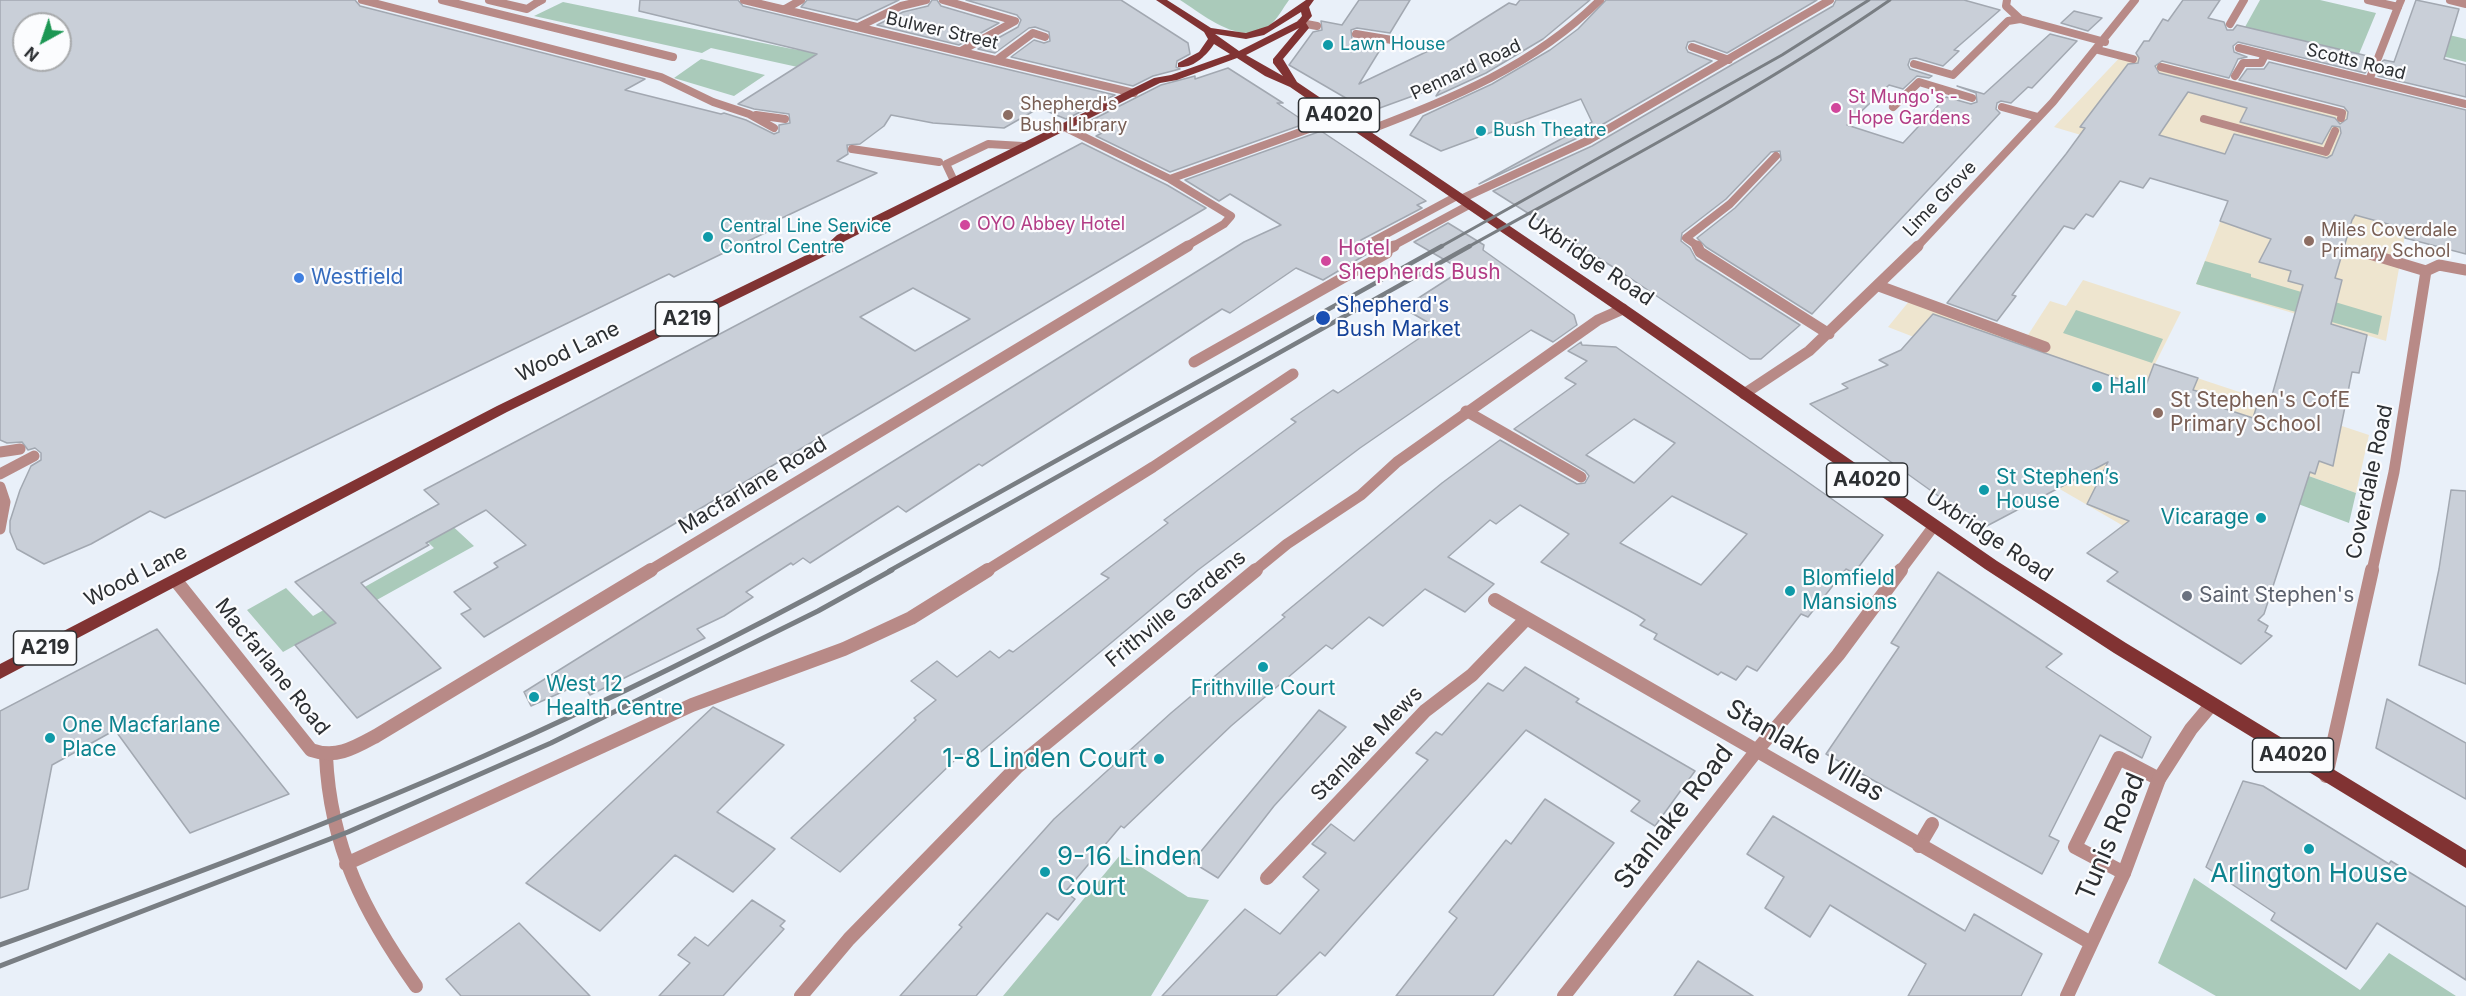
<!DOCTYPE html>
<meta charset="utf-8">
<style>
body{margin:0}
#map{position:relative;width:2466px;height:996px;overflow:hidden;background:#e9f0f9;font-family:Inter,sans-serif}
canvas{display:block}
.north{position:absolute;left:12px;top:12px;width:60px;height:60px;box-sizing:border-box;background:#fbfcfe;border:2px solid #a8aaac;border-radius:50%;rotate:220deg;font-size:16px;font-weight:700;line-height:24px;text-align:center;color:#2c2f32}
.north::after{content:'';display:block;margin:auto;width:21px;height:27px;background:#1c9754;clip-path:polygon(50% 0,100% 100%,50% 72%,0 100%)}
</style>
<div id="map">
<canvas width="2466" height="996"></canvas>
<div class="north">N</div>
</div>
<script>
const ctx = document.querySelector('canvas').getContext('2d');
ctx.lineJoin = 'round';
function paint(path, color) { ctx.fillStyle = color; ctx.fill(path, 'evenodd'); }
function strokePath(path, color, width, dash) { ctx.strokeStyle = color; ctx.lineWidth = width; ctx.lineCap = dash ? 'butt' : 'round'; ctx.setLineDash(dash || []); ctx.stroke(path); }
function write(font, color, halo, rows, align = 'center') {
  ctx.font = font + ' Inter,sans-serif'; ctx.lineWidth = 4.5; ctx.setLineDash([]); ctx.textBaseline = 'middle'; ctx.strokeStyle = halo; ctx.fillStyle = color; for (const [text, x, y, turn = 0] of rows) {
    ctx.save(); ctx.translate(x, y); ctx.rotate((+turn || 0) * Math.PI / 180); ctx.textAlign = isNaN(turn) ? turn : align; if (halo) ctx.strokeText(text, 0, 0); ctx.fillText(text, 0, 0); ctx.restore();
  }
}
paint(new Path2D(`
 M2124 53 2412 127 2413 190 2386 341 2196 284 2236 181 2054 127Z
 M2083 280 2181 312 2155 364 2369 435 2356 493 2217 443 2151 542 2058 488 2022 379 1888 327 1915 294 2028 335 2050 301 2066 306Z`), '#eee5cf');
paint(new Path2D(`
 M1180 0H1289C1283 8 1277 20 1269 26 1240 47 1204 15 1180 0Z
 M2260 0H2320L2376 13 2359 54 2245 27Z
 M563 2 787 48 865 61 834 75 711 48 702 53 534 16Z
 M2407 25 2466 39V62L2430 53Z
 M701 59 765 75 734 96 674 78Z
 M2205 261 2251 274V277L2382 316 2378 335 2196 284Z
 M2076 310 2163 339 2152 363 2063 333Z
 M2217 443 2356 493 2349 523 2226 477Z
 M432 507 474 546 283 652 247 610 286 588 313 616 434 548 406 521Z
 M1121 854 1188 897 1209 900 1151 996H1003Z
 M2194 878 2360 990 2389 953 2456 996H2216L2158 963Z`), '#aacaba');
const building = new Path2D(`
 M0 0H355L360 6 645 79 625 90 721 114 724 113 746 120 774 134 779 132V125L790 123 789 114 754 109 738 104 817 54 639 11 640 0H738L743 6 1115 95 1066 119 1039 108 1004 128 933 123 891 115 884 126 860 144 847 145 848 154 837 161 877 173 763 227 769 231 674 277 669 274 165 518 150 511 91 544 44 564 17 549 10 532V521L20 490 31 466 41 460V453L35 448 28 450 22 442 7 443 0 440ZM24 24H60V60H24Z
 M807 0H899L857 20 801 7Z
 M932 0H937L941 6 999 23 959 45 877 25 903 12 928 6Z
 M966 0H1121L1188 43 1190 54 1177 61 1176 67 1180 69 1153 76 1133 86 1011 57 1034 40 1044 43 1050 41 1049 32 1035 27 1029 28 995 53 978 49 1018 27 1021 20 1017 15Z
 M1359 0H1410L1390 33 1357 28 1351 30 1352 39 1383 45 1359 84 1447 42 1509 3 1516 5 1520 0H1590L1543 39 1486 73 1436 96 1443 85 1377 109 1363 108 1289 65 1313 32 1322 30 1321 21 1342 25Z
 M1606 0H1817L1727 53 1694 41 1688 42 1686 48 1688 52 1712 61 1586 134 1479 184 1592 122 1581 99 1441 151 1410 135 1423 116 1492 84 1550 50 1578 29Z
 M1836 0H1964L2000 10 1954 50 1959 51 1943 66 1916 58 1910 59 1908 65 1910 69 1932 76 1929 78 1917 76 1903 89 1889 85 1847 125 1903 143 1946 97 1971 104 1977 102 1976 93 1957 86 1984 94 2050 34 2077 41 2032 88 2028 87 2011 103 2001 101 1997 103 1996 109 2000 113 1812 314 1706 247 1697 238 1735 208 1781 160 1780 151 1771 152 1726 199 1682 233 1681 241 1690 248 1696 259 1800 325 1761 359H1750L1624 274 1493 191 1592 146 1833 6Z
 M2183 0H2220L2208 18 2224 22 2227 30H2233L2237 25 2372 57 2373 62 2365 73 2238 42 2233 46 2234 52 2247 57 2238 59 2229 78 2162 61 2155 66 2159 73 2335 118 2340 124 2347 119 2348 112 2344 107 2239 80 2247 69H2264L2269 62 2466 110V254L2405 238 2406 229 2355 215 2352 220 2335 278 2342 280 2331 324 2367 335 2359 373 2352 372 2333 466 2319 461 2315 474 2310 472 2264 614 2258 620 2268 626 2265 632 2272 636 2241 664 2107 581 2118 572 2087 553 2129 521 2087 504 2108 462 1983 528 1810 404 1848 388 1842 384 1888 365 1879 360 1901 350 1933 314 2145 388 2154 364 2198 378 2193 390 2204 393 2201 401 2253 418 2258 402 2269 406 2303 285 2288 281 2291 271 2259 262 2271 239 2220 221 2228 201 2150 178 2143 188 2120 181 2093 217 2086 214 2074 229 2064 226 2012 295 2016 296 1997 321 1947 303 2066 154 2085 128 2080 127 2128 64 2138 63 2139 58 2136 53 2144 41H2149L2163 19 2168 21ZM2188 92 2247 108 2240 122 2322 144 2332 126 2340 127 2341 133 2332 155 2327 158 2234 134 2225 154 2159 135Z
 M2416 0 2459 9 2444 59 2466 65V97L2378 76 2379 64 2384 60 2394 62Z
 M2074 11 2102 18 2088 31 2061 23Z
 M1228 68 1283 103H1277L1307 123 1170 172 1096 136 1102 133 1082 125 1161 85 1195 76V79Z
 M1321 131 1426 201 1417 205 1422 208 1361 240 1358 245 1363 252 1379 245 1377 248 1323 280 1296 268 1230 313 1222 309 982 466 979 464 906 512 898 506 810 563 803 558 793 565 791 563 746 592 753 597 724 616 697 629 705 638 590 695 582 683 531 706 524 692 1244 242 1281 225 1230 194 1219 201 1185 180Z
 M1082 143 1167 185 1206 208 484 637 461 614 471 609 454 592 498 567 494 563 526 545 486 510 426 543 429 545 361 583 441 668 357 718 295 645 336 623 295 582 439 504 424 490ZM913 288 970 319 915 351 860 317Z
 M1448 223 1484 245 1483 250 1574 315 1577 325 1553 342 1531 330 1360 448 1198 570 970 761 961 754 840 872 791 838 916 720 914 718 936 700 911 681 937 661 957 677 990 651 999 658 1009 650 1013 652 1109 578 1101 574 1168 523 1164 520 1296 422 1291 419 1333 390 1338 393 1436 327 1403 308 1462 270 1414 242Z
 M1581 342 1582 345 1616 347 1883 535 1854 573 1846 569 1808 617 1801 614 1757 671 1747 666 1736 680 1721 672 1718 675 1654 639 1657 634 1640 625 1645 620 1637 615 1541 562 1569 534 1520 505 1496 524 1490 520 1448 557 1494 584 1465 612 1425 589 1383 626 1369 617 1332 649 1326 645 1231 726 1124 828 1121 826 1065 892 1075 899 1058 920 1047 913 976 996H900L962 927 959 925 1054 819 1171 713 1285 617 1282 615 1442 483 1500 440 1577 484 1585 483 1589 476 1585 471 1514 429 1576 384 1565 378 1587 361 1568 351ZM1634 419 1675 443 1634 483 1586 455ZM1672 496 1747 534 1701 585 1620 543Z
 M2451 490 2466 491V684L2419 665 2439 569Z
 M1938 572 2062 654 2046 667 2151 737 2142 758 2100 735 2049 836 2059 841 2042 874 1826 754 1899 647 1891 643Z
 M157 629 289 794 190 833 115 730 52 765 28 889 0 898V711Z
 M1525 667 1579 699 1576 702 1695 771 1655 826 1631 811 1640 801 1526 730 1325 956 1320 952 1276 996H1162L1245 909 1280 934 1319 890 1303 877 1326 853 1312 844 1331 824 1354 841 1428 760 1416 753 1436 732 1442 735 1488 683 1503 691Z
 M2387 699 2466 743V799L2376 748Z
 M713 707 784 745 717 812 775 849 733 892 675 855 600 931 526 883Z
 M1319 710 1346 727 1274 806 1218 878 1192 862Z
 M2243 781 2263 786 2389 864 2391 861 2466 907V980L2377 923 2346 969 2271 920 2275 913 2206 867Z
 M1545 799 1614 843 1493 996H1396L1457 918 1449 912 1506 840 1511 844Z
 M1773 816 1965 931 1974 914 2042 954 2021 996H1908L1926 964 1830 905 1810 937 1765 908 1784 877 1747 854Z
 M752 900 785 921 780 926 784 929 723 996H659L690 963 678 955 695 937 708 946Z
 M519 923 590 996H461L446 979Z
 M1698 961 1753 996H1674Z`);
paint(building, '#c9cfd8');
strokePath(building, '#a2a8b1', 1.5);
strokePath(new Path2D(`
 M442 0 673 57
 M489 0 527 9 538 2
 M943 0 1015 21 961 51
 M1301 23 1317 26
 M2230 24 2244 0
 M858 27 901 6 926 0
 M1356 34 1392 40
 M1692 47 1729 60
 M2098 50 2133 59
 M2378 58 2398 7
 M998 59 1033 33 1045 37
 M2161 67 2342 113 2341 118
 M2235 76 2243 63H2261L2265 55
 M1893 107 1919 82 1972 98
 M2002 107 2038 117
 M2204 119 2326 152 2335 131
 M954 181 946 164 988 144 1023 146
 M1461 199 1589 140 1830 0
 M1391 247 1469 205`), '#b88a87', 8);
strokePath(new Path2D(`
 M2363 252 2426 271
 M1879 286 2045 347
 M1194 362 1387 253 1384 251 1394 246
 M1466 411 1581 477
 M0 452 20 449
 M0 474 34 456
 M0 487 5 502 0 529
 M986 571 1153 467 1293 374`), '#b88a87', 11);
strokePath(new Path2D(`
 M326 756C330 847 365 914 416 986
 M1919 846 1932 824
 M346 864 692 705 844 649 911 618 988 570
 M2124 873 2075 847 2119 758 2159 779`), '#b88a87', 14);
strokePath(new Path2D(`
 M362 0 661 77 713 102 749 114 774 128
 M756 115 785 119
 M852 149 939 162`), '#b88a87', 8);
strokePath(new Path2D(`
 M744 0 1134 93
 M2368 0 2398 7 2401 0
 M2450 0 2466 4
 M538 2 542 0
 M785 9 801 0
 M2020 19 2105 42
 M2239 48 2466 104
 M1914 64 1953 75 2008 21 2020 19 2006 6 2007 0
 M2369 80 2374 68
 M1064 127 1170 179 1231 216 1224 224 1185 247
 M1364 132C1452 98 1531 68 1600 0
 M1170 179 1342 117
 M1364 246 1457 196
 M1699 247 1686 238 1730 204 1776 156
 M1917 247 2053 102 2135 0`), '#b88a87', 8);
strokePath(new Path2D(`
 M1697 246 1700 252 1829 334
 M1744 394 1809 351 1918 246
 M649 571 1188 246
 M1254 571 1287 544 1361 495 1397 462 1598 320 1623 309
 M1900 571 1933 527
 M2372 571 2394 472 2426 271 2439 265 2466 270`), '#b88a87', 11);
strokePath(new Path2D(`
 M177 582 311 750C336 759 354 748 376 736L651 570
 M1495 600 2091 943
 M2326 776 2372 570
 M1267 878 1425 711 1472 675 1526 619
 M801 996 849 939 1017 767 1256 570
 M1564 996 1758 749 1838 655 1901 570
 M2067 996 2124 873 2159 779 2191 729 2212 704`), '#b88a87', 14);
paint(new Path2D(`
 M1156 0H1167L1211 28 1246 33 1268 26 1306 0H1314L1309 7 1312 16 1306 23 1309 28 1283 59 1297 82 1628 306 1997 561 2126 643 2466 850V868L2114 653 1985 569 1618 312 1290 87 1265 76 1237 58 1177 80 1160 83 845 241 833 252 507 412 0 679V664L497 406 825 246 837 235 1154 78 1171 75 1230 54 1214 44C1207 55 1193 69 1178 67V63L1199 52 1208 39 1204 32ZM1301 12 1302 16 1298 21 1239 51 1215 34 1246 39 1264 35ZM1299 28 1273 59V63L1283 76 1246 55Z`), '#813333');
strokePath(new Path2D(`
 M1440 247 1782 55 1869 0
 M1468 247C1610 168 1756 93 1890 0`), '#797e83', 3);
strokePath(new Path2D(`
 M858 571 1442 246
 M889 571 1470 246`), '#797e83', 4.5);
strokePath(new Path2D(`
 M0 945C163 886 326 826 484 756 612 699 737 637 860 570
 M0 966 348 832 551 743 818 611 892 570`), '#797e83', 5);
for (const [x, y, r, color] of [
 [1328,45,6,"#0f9aa8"],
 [1836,108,6,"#d1479c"],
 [1008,115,6,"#8d6e63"],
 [1481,131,6,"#0f9aa8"],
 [965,225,6,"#d1479c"],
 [708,237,6,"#0f9aa8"],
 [2309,241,6,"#8d6e63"],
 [1326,261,6,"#d1479c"],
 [299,278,6,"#3f7fe0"],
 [1323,318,8,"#1a4fb4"],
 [2097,387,6,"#0f9aa8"],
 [2158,413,6,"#8d6e63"],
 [1984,490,6,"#0f9aa8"],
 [2261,518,6,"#0f9aa8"],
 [1790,591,6,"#0f9aa8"],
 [2187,596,6,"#6b7280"],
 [1263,667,6,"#0f9aa8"],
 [534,697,6,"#0f9aa8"],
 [50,738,6,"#0f9aa8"],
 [1159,759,6,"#0f9aa8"],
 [2309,849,6,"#0f9aa8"],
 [1045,872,6,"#0f9aa8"]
]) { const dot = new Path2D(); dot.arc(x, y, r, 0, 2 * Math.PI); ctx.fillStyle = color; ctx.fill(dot); strokePath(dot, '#fbfcfe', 2); }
write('18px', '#2c2f32', '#fbfcfe', [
 ["Bulwer Street",942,31,13],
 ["Scotts Road",2356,62,14],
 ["Pennard Road",1466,70,-25],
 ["Lime Grove",1940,199,-46]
]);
write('18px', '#0d838f', '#fbfcfe', [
 ["Lawn House",1340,45],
 ["Bush Theatre",1493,131],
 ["Central Line Service",720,227],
 ["Control Centre",720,248]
], 'left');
write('18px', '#b23c85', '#fbfcfe', [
 ["St Mungo's -",1848,98],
 ["Hope Gardens",1848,119],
 ["OYO Abbey Hotel",977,225]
], 'left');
write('18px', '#785e54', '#fbfcfe', [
 ["Shepherd's",1020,105],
 ["Bush Library",1020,126],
 ["Miles Coverdale",2321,231],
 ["Primary School",2321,252]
], 'left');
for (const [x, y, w] of [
 [1339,115,81],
 [687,319,63],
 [1867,480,81],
 [45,648,63],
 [2293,755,81]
]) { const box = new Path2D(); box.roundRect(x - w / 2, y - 17, w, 34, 4.5); ctx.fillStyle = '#fbfcfe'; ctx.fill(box); strokePath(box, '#2c2f32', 1.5); }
write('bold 20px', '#2c2f32', null, [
 ["A4020",1339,115],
 ["A219",687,319],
 ["A4020",1867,480],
 ["A219",45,648],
 ["A4020",2293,755]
]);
write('21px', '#b23c85', '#fbfcfe', [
 ["Hotel",1338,249],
 ["Shepherds Bush",1338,273]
], 'left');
write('21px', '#2c2f32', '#fbfcfe', [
 ["Uxbridge Road",1590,260,34],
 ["Wood Lane",568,352,-26],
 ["Coverdale Road",2370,482,-78],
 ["Macfarlane Road",753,486,-31],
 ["Uxbridge Road",1989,536,34],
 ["Wood Lane",136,576,-27],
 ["Frithville Gardens",1176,609,-39],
 ["Macfarlane Road",272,667,51],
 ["Stanlake Mews",1367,744,-46]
]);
write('21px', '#366cbe', '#fbfcfe', [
 ["Westfield",311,278]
], 'left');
write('21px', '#164399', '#fbfcfe', [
 ["Shepherd's",1336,306],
 ["Bush Market",1336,330]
], 'left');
write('21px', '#0d838f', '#fbfcfe', [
 ["Hall",2109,387],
 ["St Stephen’s",1996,478],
 ["House",1996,502],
 ["Vicarage",2249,518,"right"],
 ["Blomfield",1802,579],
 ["Mansions",1802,603],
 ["West 12",546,685],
 ["Health Centre",546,709],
 ["Frithville Court",1263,689,"center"],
 ["One Macfarlane",62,726],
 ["Place",62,750]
], 'left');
write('21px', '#785e54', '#fbfcfe', [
 ["St Stephen's CofE",2170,401],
 ["Primary School",2170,425]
], 'left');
write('21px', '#5b616d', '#fbfcfe', [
 ["Saint Stephen's",2199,596]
], 'left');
write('26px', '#2c2f32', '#fbfcfe', [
 ["Stanlake Villas",1805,751,30],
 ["Stanlake Road",1674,817,-52],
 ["Tunis Road",2111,837,-67]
]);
write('26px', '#0d838f', '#fbfcfe', [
 ["1-8 Linden Court",1147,759],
 ["9-16 Linden",1057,857,"left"],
 ["Court",1057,887,"left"],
 ["Arlington House",2309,874,"center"]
], 'right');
</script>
